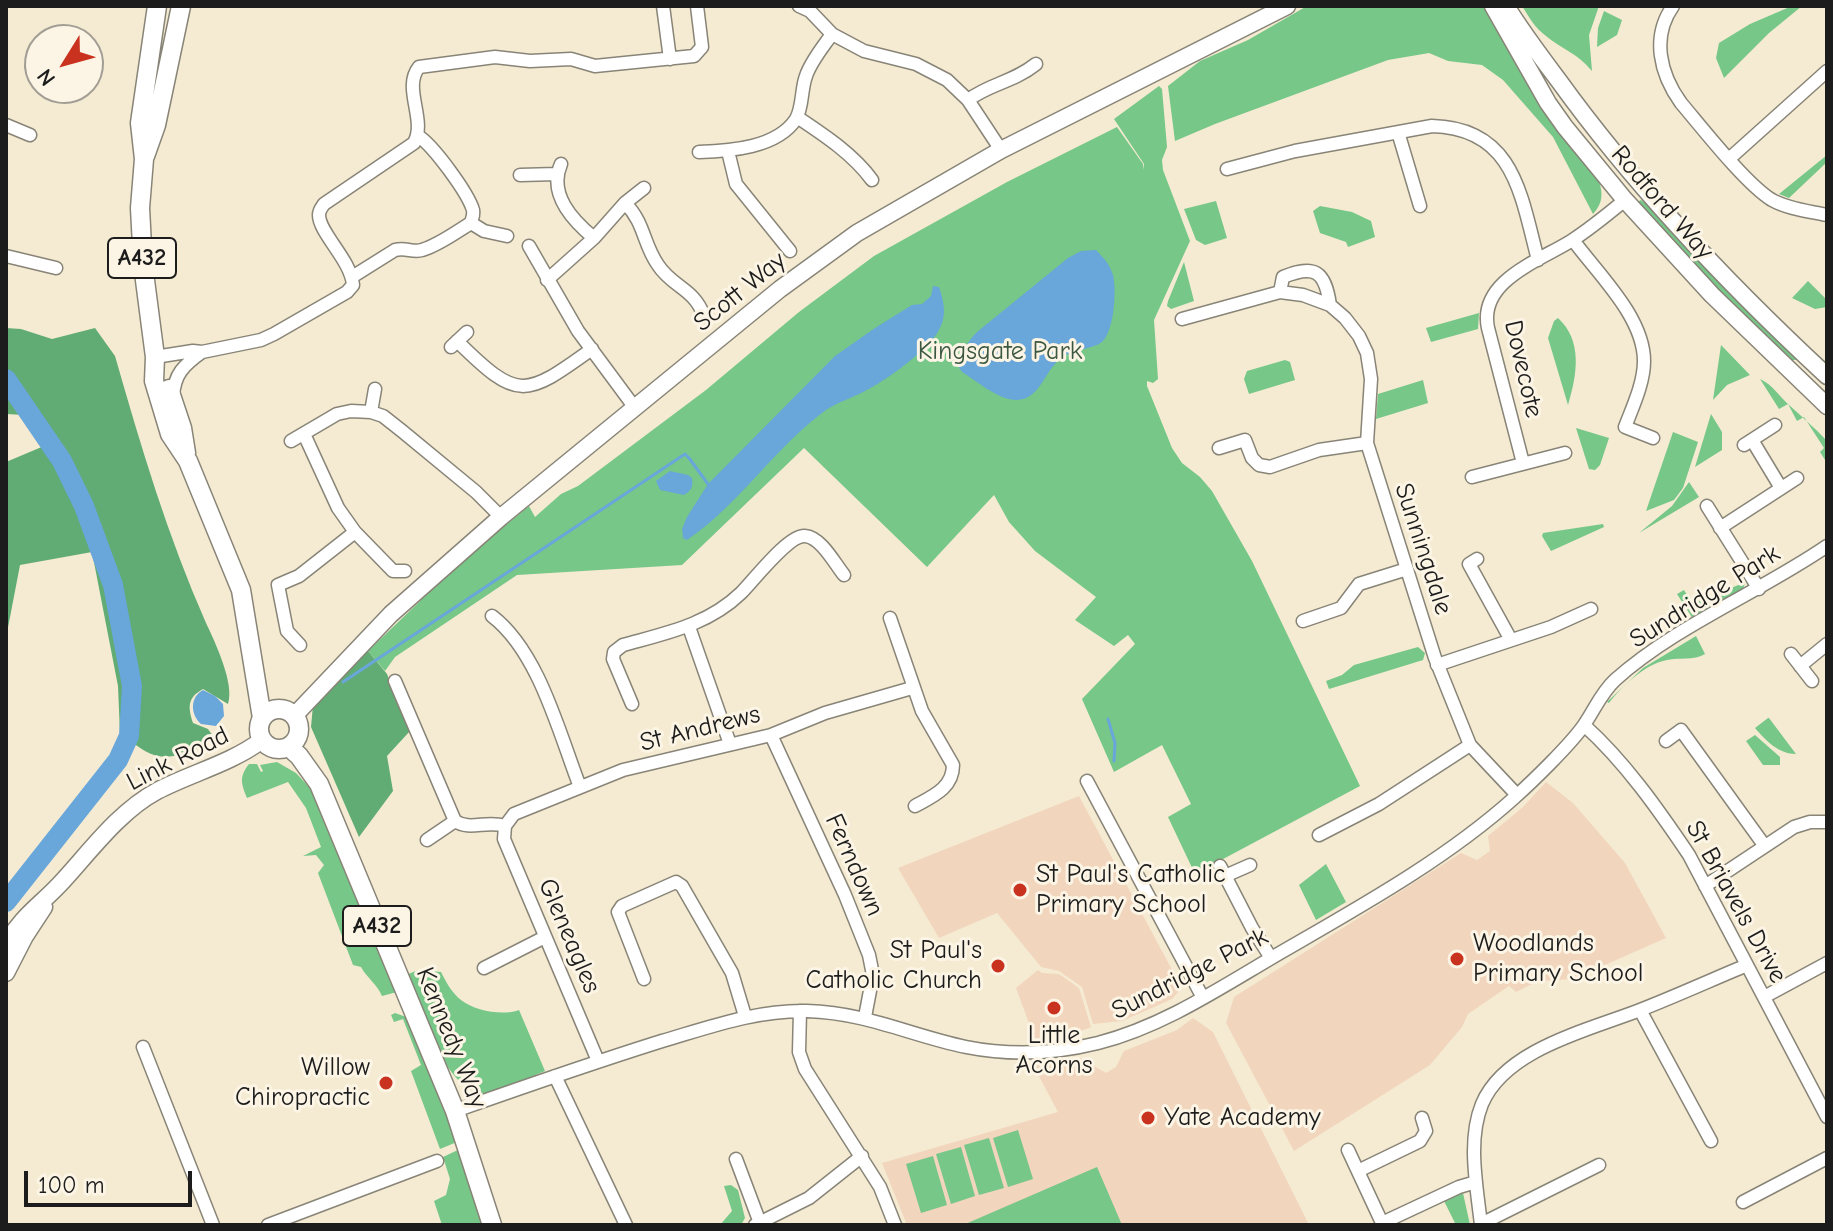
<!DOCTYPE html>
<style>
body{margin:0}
#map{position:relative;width:1833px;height:1231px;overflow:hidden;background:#f5ebd2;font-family:"Comic Neue",sans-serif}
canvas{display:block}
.frame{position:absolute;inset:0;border:8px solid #1c1c1c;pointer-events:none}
.north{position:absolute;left:24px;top:24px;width:80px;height:80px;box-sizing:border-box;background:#fcf5e5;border:2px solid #a29e95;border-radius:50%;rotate:233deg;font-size:22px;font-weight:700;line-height:32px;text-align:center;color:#1c1c1c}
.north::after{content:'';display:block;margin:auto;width:28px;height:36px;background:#c8321e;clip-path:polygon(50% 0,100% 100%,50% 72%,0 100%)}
.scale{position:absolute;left:24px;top:1171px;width:168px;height:36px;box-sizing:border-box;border:4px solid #1c1c1c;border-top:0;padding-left:10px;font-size:24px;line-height:28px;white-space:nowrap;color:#1c1c1c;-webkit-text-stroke:6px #fcf5e5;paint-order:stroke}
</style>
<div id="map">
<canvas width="1833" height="1231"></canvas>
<div class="frame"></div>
<div class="north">N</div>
<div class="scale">100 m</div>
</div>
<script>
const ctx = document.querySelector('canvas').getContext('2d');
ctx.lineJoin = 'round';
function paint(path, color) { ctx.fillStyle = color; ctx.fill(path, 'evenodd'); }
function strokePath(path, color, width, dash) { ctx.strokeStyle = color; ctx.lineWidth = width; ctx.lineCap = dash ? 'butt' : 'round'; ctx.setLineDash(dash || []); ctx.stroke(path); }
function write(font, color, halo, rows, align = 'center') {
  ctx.font = font + ' "Comic Neue",sans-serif'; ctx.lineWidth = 6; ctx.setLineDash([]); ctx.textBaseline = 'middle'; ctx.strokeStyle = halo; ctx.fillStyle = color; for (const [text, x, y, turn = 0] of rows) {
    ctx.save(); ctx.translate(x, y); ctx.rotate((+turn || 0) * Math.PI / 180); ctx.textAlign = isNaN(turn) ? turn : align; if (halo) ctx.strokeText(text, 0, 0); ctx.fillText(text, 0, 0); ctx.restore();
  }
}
paint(new Path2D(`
 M1546 782 1573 803 1625 863 1666 938 1573 979 1538 981 1516 992 1509 986 1468 1014 1462 1027 1430 1065 1294 1151 1226 1023 1234 997 1461 853 1477 860 1490 851 1488 836 1523 807Z
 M1079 796 1178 981V992L1172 999 1122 1021 1093 1024 1082 987 1059 971 1041 967 997 913 939 938 898 868Z
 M1038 970 1042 973 1059 974 1079 988 1091 1027 1061 1039 1036 1042 1016 988Z
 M1193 1018 1213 1032 1309 1225H907L882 1163 1058 1112 1033 1065 1080 1058 1106 1073 1116 1067 1124 1051 1177 1030Z`), '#f1d5bd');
paint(new Path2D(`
 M1307 6H1488L1599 181C1603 194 1603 203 1593 214L1553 137 1503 80 1482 65 1448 61 1429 53 1388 60 1215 124 1175 141 1168 86 1200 61 1248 40Z
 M1522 6H1599L1589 35 1592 71C1576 52 1563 50 1546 36 1535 28 1529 17 1522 6Z
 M1792 6H1802L1769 33 1724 78 1716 58 1719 43 1750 24Z
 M1604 11 1622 20 1617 35 1597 47 1598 28Z
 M1159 86 1162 89 1167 147 1162 160 1163 170 1190 241 1154 320 1158 379 1153 383 1147 381V386L1172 448 1182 463 1200 477 1212 491 1252 561 1360 786 1195 874 1168 817 1191 804 1162 745 1114 772 1082 699 1135 644 1128 635 1114 646 1075 620 1096 597 1035 551 1009 522 994 495 927 567 804 448 682 565 517 575 395 657 385 671 368 651 465 558 529 506 535 517 561 494 578 486 706 390 799 312 874 256 1007 182 1117 127 1143 164 1144 170V164L1114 119Z
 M1827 155V162L1789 198 1779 194Z
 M1641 200 1649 206 1714 278 1800 359 1798 360H1788L1709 282 1637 202Z
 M1216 201 1227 238 1205 245 1196 240 1184 209Z
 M1320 206 1352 212 1371 221 1375 237 1348 247 1346 242 1320 233 1313 211Z
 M1184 262 1194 301 1171 309 1167 306 1168 301Z
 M1808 281 1827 300V307L1815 309 1792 298Z
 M1479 313 1478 329 1431 342 1426 328Z
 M1558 318C1583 341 1577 375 1568 405L1548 338 1554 321Z
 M1721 345 1750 375 1727 385 1713 400Z
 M1285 360 1290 362 1295 380 1249 394 1244 379 1247 371Z
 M1760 379C1773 385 1779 396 1789 405 1802 417 1815 428 1827 441V463L1820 452 1824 448 1804 417 1797 421 1788 404 1779 409Z
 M1423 380 1428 403 1376 419 1378 394Z
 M1711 414 1722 432V450L1695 467Z
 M1576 428 1609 438 1600 465 1595 470 1589 469Z
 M1673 432 1698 442 1683 488 1674 500 1646 511Z
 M1689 482 1699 497 1639 533 1672 506Z
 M1603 524 1604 527 1551 551 1542 536 1543 533Z
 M1745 583 1742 592 1693 619 1677 594 1684 590 1690 600C1707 605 1727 587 1745 583Z
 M1696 636 1705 654C1693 661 1680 657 1667 660 1645 664 1622 686 1609 703L1607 702 1643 668Z
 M1418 647 1425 653 1423 660 1329 689 1326 681 1342 675 1354 665Z
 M1768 718H1769L1796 754C1779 754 1766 741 1755 728Z
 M1755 735 1780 757V765H1763L1746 741Z
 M277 762 296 773 311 789 397 992 382 996C377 984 367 978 361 967L353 965 318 873 324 865 316 855 303 856 321 847 306 808 288 782 247 798C241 783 239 777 249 764H257L261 772 263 771 260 765Z
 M1326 864 1346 902 1316 920 1299 885Z
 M418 970 441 972C446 982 452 993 461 1000 475 1011 503 1016 519 1010L545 1071C527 1078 505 1093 487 1094 447 1097 419 1006 406 975Z
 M395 1013 409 1018 457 1142 440 1149 411 1071 421 1065 403 1019 394 1022 391 1015Z
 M1018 1130 1033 1179 1008 1187 993 1138Z
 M989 1138 1004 1188 979 1195 964 1145Z
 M961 1147 975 1196 951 1204 936 1154Z
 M460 1149 485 1223 479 1225H442L434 1201 446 1195 450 1179 443 1157Z
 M933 1156 947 1205 921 1213 906 1164Z
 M1097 1167 1122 1225H963Z
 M731 1185 738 1190 745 1218 741 1225H720L732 1211 724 1186Z
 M1463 1193 1470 1225H1456L1444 1201Z`), '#76c788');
paint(new Path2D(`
 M6 328 21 329 52 339 95 328 115 356C141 447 168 537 206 623 215 642 235 684 228 704L203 689C187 698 188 707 193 723L208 729 213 736C204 750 171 761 154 755 142 751 130 740 120 734L118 686 92 552 20 565 6 638V462L44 446 24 415 6 414Z
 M368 651 387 674 410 731 387 756 393 791 359 837 311 727 313 705Z`), '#60ac74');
paint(new Path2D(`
 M1096 250C1104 258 1110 265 1113 275 1117 291 1114 337 1099 344 1084 351 1066 350 1055 364 1043 377 1038 399 1017 400 998 400 977 381 962 372L958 366C961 353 968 341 977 332L1068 258 1081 251Z
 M933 286 939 287C946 308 947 321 933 339 919 356 885 381 865 391 852 398 838 402 826 410 774 448 740 504 687 540L683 538 682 529 687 517 708 484 835 356 875 328 912 305 922 304 931 296Z
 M670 471 688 475 692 478C693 487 692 490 684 495L660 490 656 481Z
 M203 690 215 696 223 704 224 716 216 726 201 724C190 714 190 697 203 690Z`), '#69a6da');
strokePath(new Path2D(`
 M343 682 685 454 689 458 708 484
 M1108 719 1115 743 1114 761`), '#69a6da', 3);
strokePath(new Path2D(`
 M6 379 62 461 84 506 113 585 132 686 129 736 118 760 6 902`), '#69a6da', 20);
const street = new Path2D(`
 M663 6 670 59
 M799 6 810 11 832 34 864 51 916 64 947 80 968 100 1001 150
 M1673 6C1651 37 1660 74 1681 103 1703 129 1746 184 1772 200 1788 209 1809 211 1827 215
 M968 100C991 83 1012 83 1036 64
 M797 117C824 135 853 154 872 180
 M6 125 30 135
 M1398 132 1420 206
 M728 151 736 184 790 251
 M699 152C730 151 777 148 796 119 803 107 801 89 806 76 811 61 823 47 832 34
 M1730 158 1827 71
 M561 164C548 194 572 220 594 238
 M1227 169 1295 151 1432 126C1514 128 1521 195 1538 260
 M520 175 557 174
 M625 203C645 223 643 244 658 265 672 287 694 288 704 316
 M471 223 484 231 507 236
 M1573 240C1598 274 1644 317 1644 361 1644 383 1633 406 1625 427L1653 438
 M529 246 578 331 635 408
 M6 256 56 268
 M352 277 395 250C406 247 413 253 422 250 439 245 456 232 471 223 472 218 474 216 473 210 468 193 433 145 418 136
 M547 280 594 238 625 203 644 188
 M1280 292 1283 277C1315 264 1325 271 1330 305
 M1182 319 1280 292 1303 295 1330 305 1345 318 1359 336 1367 353 1371 379 1367 443 1435 658 1470 745 1517 795
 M457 341C518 401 524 398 592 349
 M451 347 467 332
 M155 357 193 351 202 352 261 340 274 334 347 292 353 285C351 260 319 233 319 215 319 210 322 207 324 204L414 143C427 120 402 88 419 67L495 57 530 61 571 59 595 66 694 56 702 47 697 6
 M173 397C174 374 184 365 202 352
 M371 412 375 389
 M304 434 338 508 355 532 393 571H405
 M1752 440 1781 488
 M291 441 337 414 351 411 371 412 383 416 402 431 476 492 501 517
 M1744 445 1775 425
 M1219 448 1245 440 1252 458 1259 465 1270 467 1319 450 1367 443
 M1523 463 1488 328C1478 281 1539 261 1571 241 1590 229 1608 214 1625 200
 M1472 477 1565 453
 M1707 506 1759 589
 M1720 528 1797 478
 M1477 559 1469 564 1511 640
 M492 616C539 652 559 733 580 787
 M890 618 922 711 953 765C953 788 933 796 915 806
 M1303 621 1341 608 1359 584 1407 569
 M689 627 730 744
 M300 645 287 631 278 585 299 576 355 532
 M1791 654 1812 681
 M1437 665 1551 627 1591 609
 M1800 666 1827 644
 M395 681 455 821C470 831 486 820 505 826
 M632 704 613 659 614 652 623 645C666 633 708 625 741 593 754 580 789 534 805 536 821 537 835 564 844 575
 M1584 725C1625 762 1658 809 1689 855L1827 1117
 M771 735 845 895 869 955 873 975 865 1017
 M1666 741 1681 730 1764 845
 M1087 781 1203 998
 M505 826 514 814 623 770 771 735 825 713 912 688
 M505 826 504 839 598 1061
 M1319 835 1379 804 1470 745
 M427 840 455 821
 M1220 866 1252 928 1271 958
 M1225 876 1250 865
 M1705 886 1794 827 1810 822H1827
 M484 968 545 937
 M644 979 618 912 622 906 676 882 682 886 732 973 745 1016
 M1764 997 1827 963
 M1640 1010 1711 1141
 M800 1011 799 1052 805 1069 880 1187 895 1225
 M143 1047 213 1225
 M555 1076 626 1225
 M455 1111C523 1087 592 1063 662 1041 710 1027 756 1010 807 1011 868 1013 909 1035 966 1047 1011 1056 1054 1054 1098 1043 1161 1027 1217 990 1273 957 1354 910 1444 861 1514 798 1533 781 1570 745 1584 725 1595 709 1601 693 1615 680 1675 626 1760 592 1827 546
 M1348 1150 1383 1225
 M736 1159 760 1223
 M1358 1171 1420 1141 1426 1131 1422 1118
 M1743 1202 1827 1158
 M1382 1223 1459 1187 1476 1182
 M1481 1224 1599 1165
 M268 1225 437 1161
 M755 1225 809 1198 862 1156
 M1481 1225C1477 1187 1467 1141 1482 1104 1505 1049 1589 1030 1640 1010 1676 996 1711 980 1747 965`);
const secondary = new Path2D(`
 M1493 6 1548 103 1565 127 1625 200 1712 295 1827 406
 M1506 6C1522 32 1541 57 1559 81 1637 189 1730 286 1827 376
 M294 716 391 614 501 517 780 289 857 233 1001 150 1287 6
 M6 944C21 917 39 906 59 885 89 853 118 812 157 791 191 773 230 764 262 740
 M6 973 25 936 44 907`);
const primary = new Path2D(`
 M157 6 140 123 144 159 140 208 143 265 155 357 154 381 170 434 188 461 241 590 262 718
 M145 156 156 125 181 6
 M169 389 182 428 186 453
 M259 729a20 20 0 1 1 40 0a20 20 0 1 1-40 0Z
 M289 747 299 756 319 784 455 1111 492 1225`);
strokePath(street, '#888477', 15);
strokePath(secondary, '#888477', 19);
strokePath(primary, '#888477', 21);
strokePath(street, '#fff', 12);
strokePath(secondary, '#fff', 16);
strokePath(primary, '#fff', 18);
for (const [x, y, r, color] of [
 [1020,890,8,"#c8321e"],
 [1457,959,8,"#c8321e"],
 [998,966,8,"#c8321e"],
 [1054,1008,8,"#c8321e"],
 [386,1083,8,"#c8321e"],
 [1148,1118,8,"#c8321e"]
]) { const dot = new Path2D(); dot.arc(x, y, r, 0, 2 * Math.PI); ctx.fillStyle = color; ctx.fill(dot); strokePath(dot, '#fcf5e5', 3); }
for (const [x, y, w] of [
 [142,258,68],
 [377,926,68]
]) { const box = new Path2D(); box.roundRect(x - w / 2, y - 20, w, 40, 6); ctx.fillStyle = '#fcf5e5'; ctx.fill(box); strokePath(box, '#1c1c1c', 2); }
write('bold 24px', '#1c1c1c', null, [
 ["A432",142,258],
 ["A432",377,926]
]);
write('26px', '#1c1c1c', '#fcf5e5', [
 ["Rodford Way",1662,203,49],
 ["Scott Way",740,292,-39],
 ["Dovecote",1523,369,77],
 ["Sunningdale",1423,549,72],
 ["Sundridge Park",1705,597,-32],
 ["St Andrews",700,729,-14],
 ["Link Road",178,759,-27],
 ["Ferndown",854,865,66],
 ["St Briavels Drive",1736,902,61],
 ["Gleneagles",569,936,67],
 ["Sundridge Park",1190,974,-27],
 ["Kennedy Way",451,1038,68]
]);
write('26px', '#3c5842', '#fcf5e5', [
 ["Kingsgate Park",1000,352]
]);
write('26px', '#1c1c1c', '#fcf5e5', [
 ["St Paul's Catholic",1036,875],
 ["Primary School",1036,905],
 ["Woodlands",1473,944],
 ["Primary School",1473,974],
 ["St Paul's",982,951,"right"],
 ["Catholic Church",982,981,"right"],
 ["Little",1054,1036,"center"],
 ["Acorns",1054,1066,"center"],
 ["Willow",370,1068,"right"],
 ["Chiropractic",370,1098,"right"],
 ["Yate Academy",1164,1118]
], 'left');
</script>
